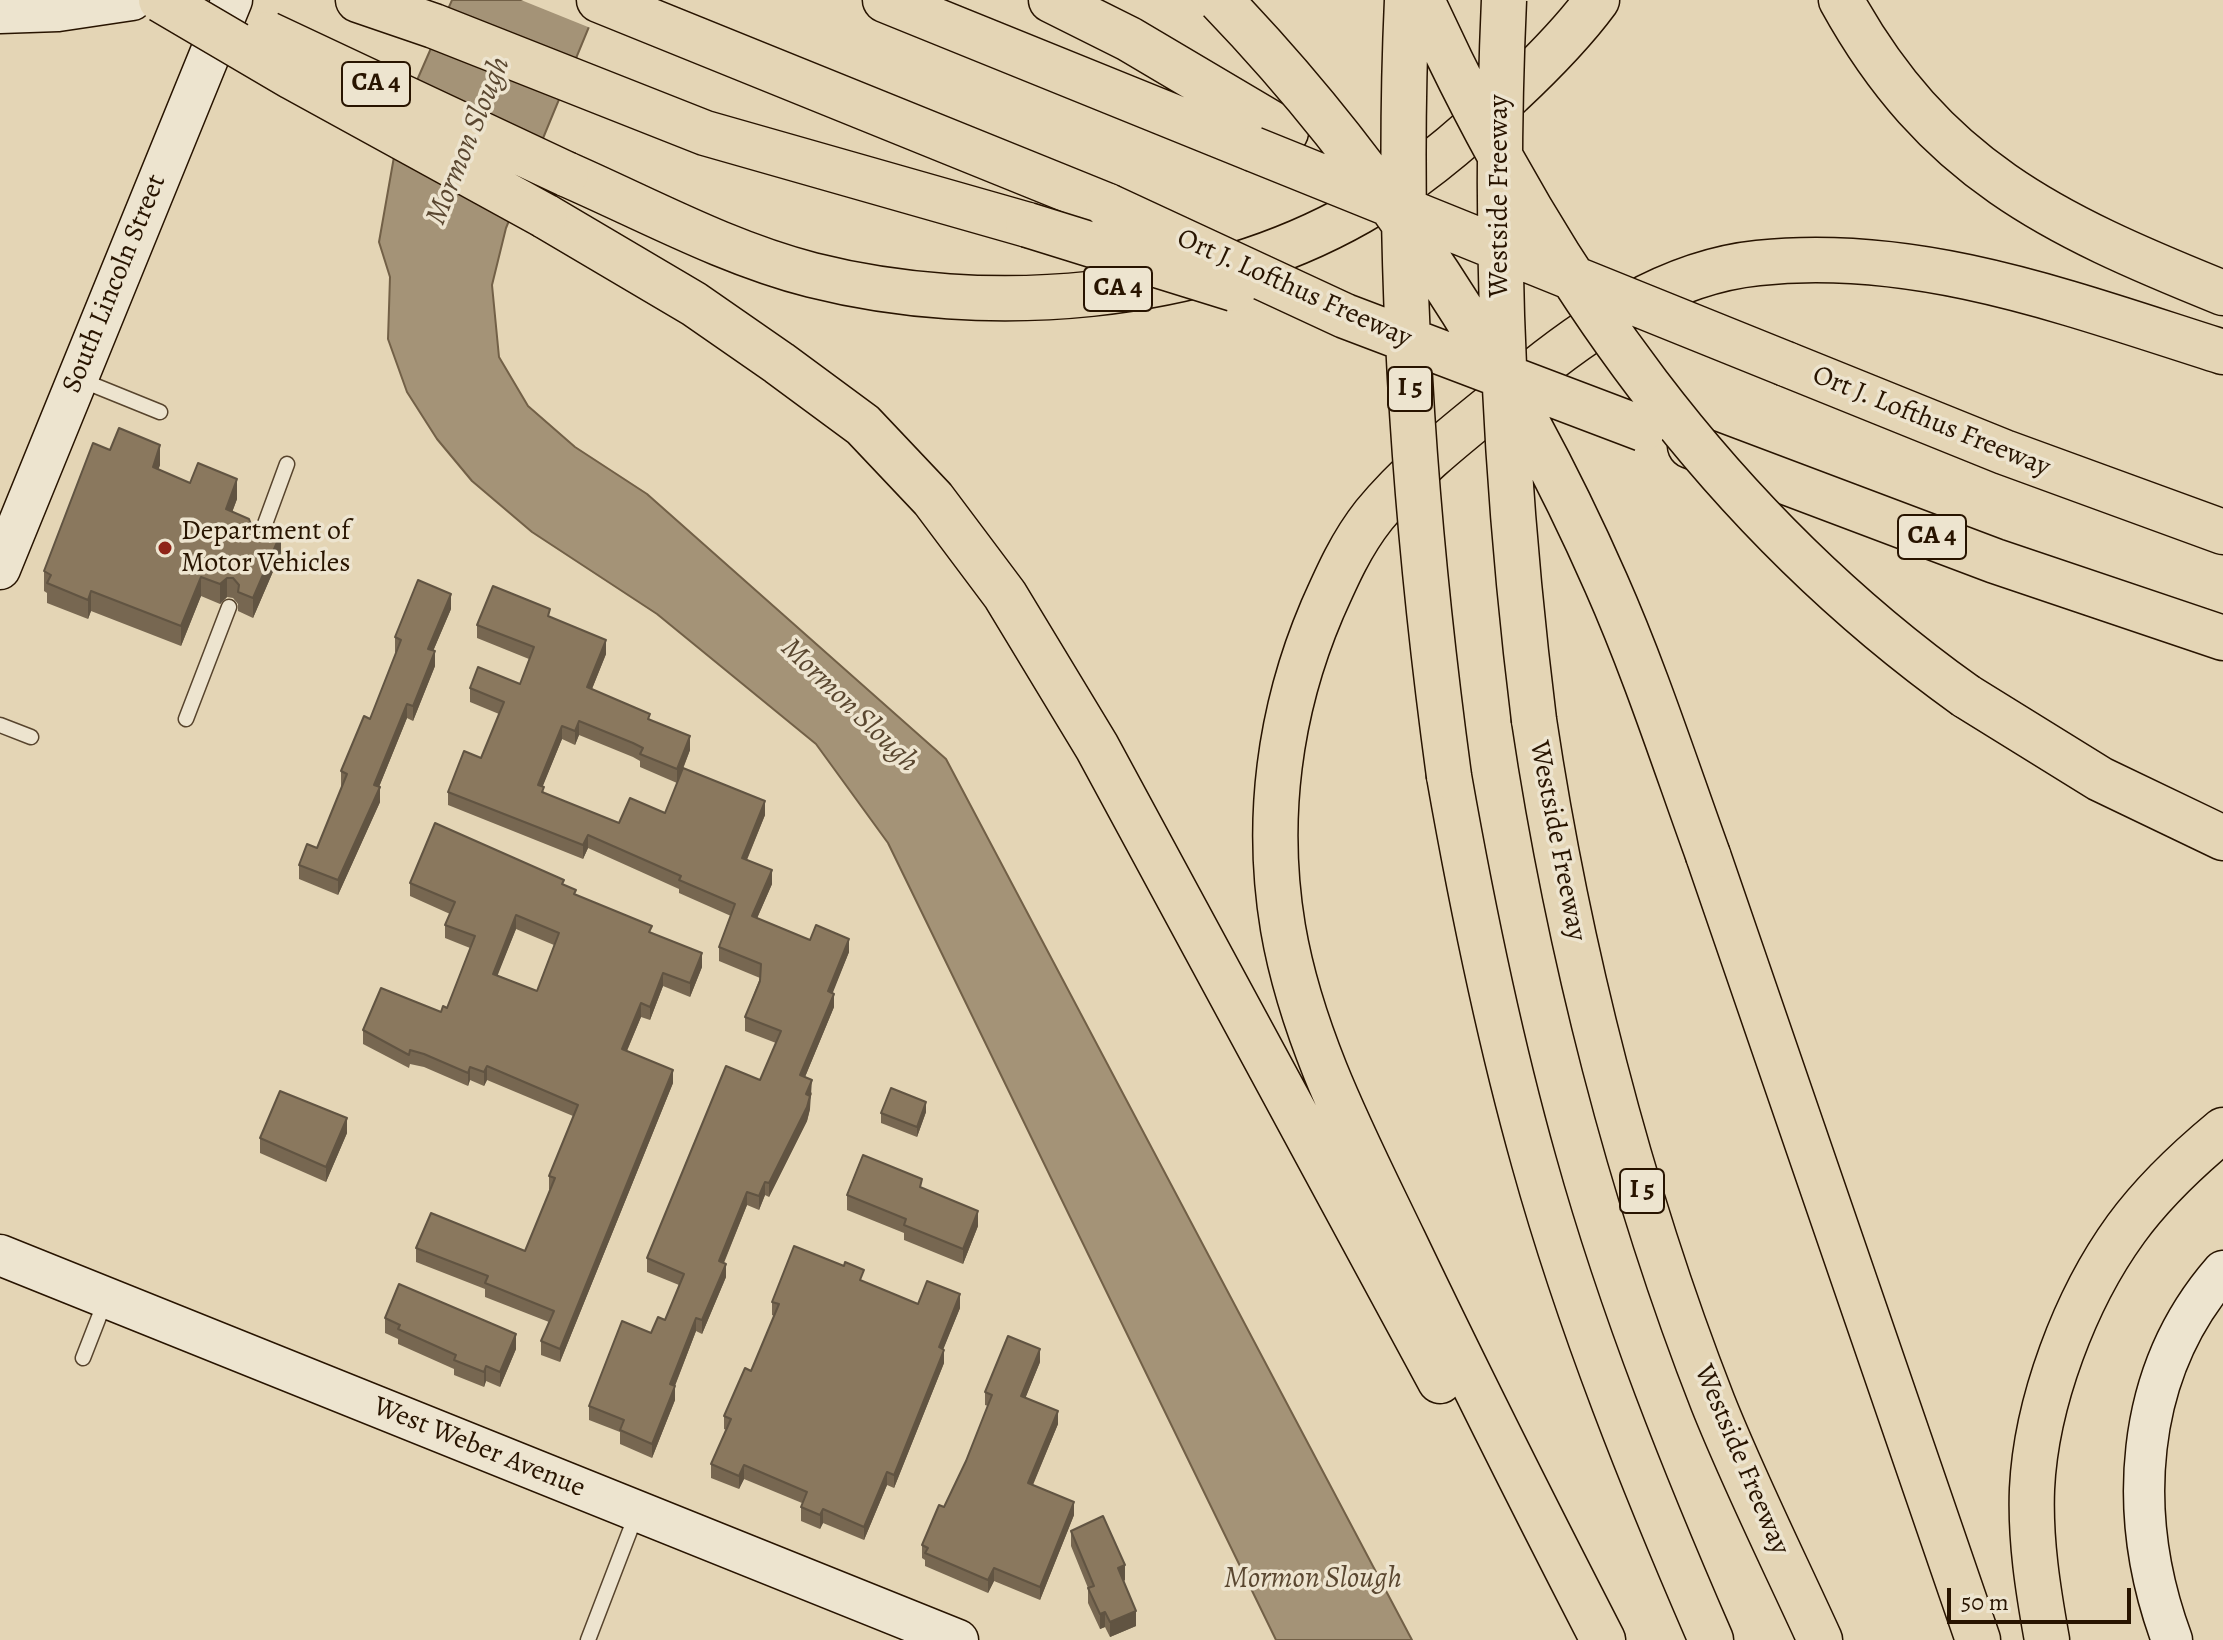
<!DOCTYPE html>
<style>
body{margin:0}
#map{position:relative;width:2223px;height:1640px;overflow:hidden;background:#e4d5b5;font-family:Alegreya,serif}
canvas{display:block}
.scale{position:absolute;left:1947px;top:1588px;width:184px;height:36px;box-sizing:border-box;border:4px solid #281400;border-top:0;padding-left:10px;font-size:24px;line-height:28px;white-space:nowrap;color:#281400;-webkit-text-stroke:6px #ede4cf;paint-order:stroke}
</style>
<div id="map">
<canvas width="2223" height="1640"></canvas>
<div class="scale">50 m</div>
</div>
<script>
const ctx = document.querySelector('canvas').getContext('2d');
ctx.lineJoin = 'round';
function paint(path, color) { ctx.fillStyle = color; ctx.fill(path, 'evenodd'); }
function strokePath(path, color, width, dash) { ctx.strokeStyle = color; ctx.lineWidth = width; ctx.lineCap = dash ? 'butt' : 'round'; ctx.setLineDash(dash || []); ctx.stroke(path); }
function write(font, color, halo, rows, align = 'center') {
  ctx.font = font + ' Alegreya,serif'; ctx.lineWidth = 7; ctx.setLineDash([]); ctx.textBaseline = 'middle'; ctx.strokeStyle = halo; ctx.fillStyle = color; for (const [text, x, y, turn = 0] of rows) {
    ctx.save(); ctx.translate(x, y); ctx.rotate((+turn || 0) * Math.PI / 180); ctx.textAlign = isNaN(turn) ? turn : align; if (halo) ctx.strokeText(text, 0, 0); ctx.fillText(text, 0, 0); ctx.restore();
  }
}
const water = new Path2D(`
 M452 0H600L506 228 492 285 499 357 528 406 575 447 647 494 946 759 1412 1640H1276L888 843 816 744 657 614 532 532 472 481 437 439 407 392 388 339 390 277 379 242 401 117Z`);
paint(water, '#a49377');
strokePath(water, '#726047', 2);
paint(new Path2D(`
 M521 0H604L593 29Z`), '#e4d5b5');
const lane = new Path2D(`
 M81 380 160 412
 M258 543 287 464
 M186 719 229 607
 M0 725 31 737
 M83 1358 106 1299
 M588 1640 636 1515`);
const secondary = new Path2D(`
 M0 13 58 11 132 0
 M0 569 232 0
 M0 1255 958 1640
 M2172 1640C2126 1516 2133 1374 2223 1271`);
const highway = new Path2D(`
 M358 0 434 26 705 133 1028 225
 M599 0 1108 206
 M885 0 1253 149
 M1051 0 1129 39 1286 132
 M1841 0C1934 169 2052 224 2223 293
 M566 174C646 209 726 253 812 275 986 319 1201 302 1359 212 1416 180 1465 138 1511 93 1542 64 1572 34 1597 0
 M545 216 694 304 779 363 863 425 933 499 1005 595 1097 747 1440 1381
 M1786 364 2004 452 2223 532
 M1690 446 1995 561 2223 638
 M1966 696 2100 779 2223 838
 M1534 720C1568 947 1629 1189 1713 1403 1745 1483 1784 1561 1820 1640
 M1449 776C1472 906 1498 1034 1534 1162 1579 1324 1644 1486 1711 1640
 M1708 855 1978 1640
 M1603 1640C1535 1508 1468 1375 1404 1241 1356 1141 1302 1039 1283 928 1265 820 1279 711 1322 610 1337 576 1351 544 1374 515 1415 465 1469 425 1519 384 1586 328 1668 272 1758 263 1920 246 2071 304 2223 352
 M2047 1640C2038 1590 2030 1540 2032 1489 2036 1403 2075 1299 2126 1229 2153 1192 2188 1159 2223 1130`);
strokePath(lane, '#57442d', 17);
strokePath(secondary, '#281400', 43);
strokePath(highway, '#281400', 47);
strokePath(lane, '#ede4cf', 14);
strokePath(secondary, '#ede4cf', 40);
strokePath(highway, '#e4d5b5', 44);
const highwayBridge = new Path2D(`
 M161 0 292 77 545 216
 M1220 0C1382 168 1512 369 1606 583 1645 671 1675 764 1708 855
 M1407 0C1395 260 1414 519 1449 776
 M1422 0C1547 275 1718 519 1966 696
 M1504 0C1493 242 1504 480 1534 720
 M268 34 566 174
 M1253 149 1786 364
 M1108 206 1345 316 1643 429
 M1028 225 1234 289`);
strokePath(highwayBridge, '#281400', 47, []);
strokePath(highwayBridge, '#e4d5b5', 44);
paint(new Path2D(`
 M110 450 160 465 158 469 190 483 237 499 232 512 254 532 281 553 253 618 238 611V604L233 598 227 597 220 604 201 596 181 646 91 611 88 619 47 603V593L44 591V571Z
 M451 609 433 651 435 666 413 721 407 718 379 787 380 802 338 895 299 879V865L317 848 342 787 341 786V771L370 719 396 653 395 652V637Z
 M550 617 606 654 592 689 650 719 690 750 683 769 765 815 747 860 772 884 757 918 810 940 849 952 832 993 834 1007 805 1077 812 1094 810 1098V1109L807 1121 769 1197 765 1195 759 1210 747 1205 724 1263 726 1277 702 1334 696 1331 675 1386V1400L652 1458 620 1444V1432L589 1420V1406L651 1333 665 1320 679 1285 647 1272V1258L760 1080 776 1043 745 1031V1017L760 978 719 961V947L731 916 679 893V889L588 848 583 859 448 805V792L481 758 499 714 470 702V688L520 684 529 659 477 638V625ZM579 735 633 757 640 761V767L677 783 665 813 619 823 544 793 542 787 562 739 575 745Z
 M410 883 564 885 576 895 652 933 702 967 690 997 663 986 650 1020 641 1017 627 1051 673 1083 560 1362 541 1355V1341L549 1322 485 1297V1289L416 1262V1248L525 1251 550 1190 549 1189V1176L573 1116 487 1080 484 1086 470 1080 468 1086 424 1067 410 1064 409 1068 363 1044V1030L441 1012 447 1008 470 948 445 938V925L450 914 410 896ZM516 929 554 945 537 991 497 975Z
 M926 1112 917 1137 881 1123V1113Z
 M347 1133 326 1182 260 1153V1138Z
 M922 1188 978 1226 963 1264 904 1240V1233L847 1210V1195Z
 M864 1282 918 1304 960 1308 943 1349 944 1363 894 1488 887 1485 864 1540 823 1523 820 1529 801 1521V1507L802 1503 744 1479 739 1489 711 1478V1464L726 1430 724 1429V1416L751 1371 774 1316 772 1315V1302Z
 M385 1318 516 1349 500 1387 486 1381 484 1387 454 1375V1369L398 1344V1339L385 1333Z
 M1040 1362 1025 1398 1058 1424 1033 1485 1074 1515 1040 1600 994 1581 988 1593 925 1566V1560L922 1558V1545L944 1507 966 1461 988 1406 985 1405V1392Z
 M1071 1531 1125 1580 1124 1581 1136 1626 1110 1637 1105 1627 1100 1629 1088 1603V1588L1071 1546Z`), '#776751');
paint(new Path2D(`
 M160 445V465L153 486V467Z
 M237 479V499L226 529V509Z
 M281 533V553L253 618V598Z
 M201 577V596L181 646V626Z
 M227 578V597L220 604V584Z
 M91 591V611L88 619V600Z
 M451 594V609L428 663V649Z
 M606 640V654L587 701V687Z
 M435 651V666L413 721V706Z
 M407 704V718L374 799V785Z
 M579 721V735L575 745V731Z
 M562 726V739L538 798V785Z
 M690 736V750L677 783V769Z
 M380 787V802L338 895V880Z
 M765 801V815L742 871V858Z
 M588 835V848L583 859V845Z
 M772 870V884L752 930V916Z
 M516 915V929L493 987V974Z
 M849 939V952L828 1005V991Z
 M702 953V967L690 997V983Z
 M663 973V986L650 1020V1007Z
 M834 994V1007L800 1089V1075Z
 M641 1003V1017L622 1062V1049Z
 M487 1066V1080L484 1086V1072Z
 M470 1067V1080L468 1086V1073Z
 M673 1070V1083L560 1362V1349Z
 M812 1080 810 1109 807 1121 769 1197V1183Z
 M926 1102V1112L917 1137V1127Z
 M347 1118V1133L326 1182V1167Z
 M765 1182V1195L759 1210V1196Z
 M747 1192V1205L719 1274V1261Z
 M978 1211V1226L963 1264V1249Z
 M726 1264V1277L702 1334V1320Z
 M960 1294V1308L939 1360V1347Z
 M696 1318V1331L670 1398V1384Z
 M516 1334V1349L500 1387V1372Z
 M1040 1349V1362L1021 1409V1396Z
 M944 1350V1363L894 1488V1475Z
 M486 1366V1381L484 1387V1372Z
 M675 1386V1400L652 1458V1444Z
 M1058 1411V1424L1028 1496V1483Z
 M744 1465V1479L739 1489V1476Z
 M887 1472V1485L864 1540V1527Z
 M1074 1502V1515L1040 1600V1587Z
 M823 1509V1523L820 1529V1515Z
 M1125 1565V1580L1118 1583V1568Z
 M994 1568V1581L988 1593V1580Z
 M1136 1611V1626L1110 1637V1622Z
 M1105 1612V1627L1100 1629V1614Z`), '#615442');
const building = new Path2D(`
 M119 428 160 445 153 467 190 483 198 463 237 479 226 509 249 519 254 532 260 533 267 527 281 533 253 598 238 592 239 585 233 578H227L220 584 201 577 181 626 91 591 88 600 47 583 51 575 44 571 93 443 110 450Z
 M418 580 451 594 428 649 435 651 413 706 407 704 374 785 380 787 338 880 299 865 307 844 317 848 347 774 341 771 364 716 370 719 401 640 395 637Z
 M493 586 550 609 548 616 606 640 587 687 650 714 648 719 690 736 677 769 640 754 643 748 633 743 579 721 575 731 562 726 538 785 544 787 542 792 619 823 630 798 665 813 683 768 765 801 742 858 772 870 752 916 810 940 816 925 849 939 828 991 834 994 800 1075 812 1080 806 1094 810 1096 807 1107 769 1183 765 1182 759 1196 747 1192 719 1261 726 1264 702 1320 696 1318 670 1384 675 1386 652 1444 620 1430 624 1420 589 1406 622 1321 651 1333 658 1317 665 1320 684 1274 647 1258 726 1066 760 1080 781 1031 745 1017 760 981 761 964 719 947 735 904 679 880 681 876 588 835 583 845 448 792 464 751 481 758 504 702 470 688 478 667 520 684 534 647 477 625Z
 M435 823 564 880 562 884 576 890 574 894 652 926 649 932 702 953 690 983 663 973 650 1007 641 1003 622 1049 673 1070 560 1349 541 1341 554 1311 485 1283 488 1276 416 1248 431 1213 525 1251 555 1178 549 1176 578 1105 487 1066 484 1072 470 1067 468 1073 424 1054 410 1050 409 1055 363 1030 381 988 441 1012 443 1006 447 1008 475 936 445 925 455 902 410 883ZM516 915 559 933 537 991 493 974Z
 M891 1088 926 1102 917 1127 881 1113Z
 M280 1091 347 1118 326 1167 260 1138Z
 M863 1155 922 1179 920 1187 978 1211 963 1249 904 1225 906 1219 847 1195Z
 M794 1246 844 1266 845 1262 864 1270 860 1280 918 1304 927 1281 960 1294 939 1347 944 1350 894 1475 887 1472 864 1527 823 1509 820 1515 801 1507 807 1492 744 1465 739 1476 711 1464 731 1419 724 1416 745 1368 751 1371 779 1304 772 1302Z
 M399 1284 516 1334 500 1372 486 1366 484 1372 454 1360 456 1355 398 1329 400 1325 385 1318Z
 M1008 1336 1040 1349 1021 1396 1058 1411 1028 1483 1074 1502 1040 1587 994 1568 988 1580 925 1553 928 1548 922 1545 939 1505 944 1507 966 1461 992 1395 985 1392Z
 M1103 1516 1125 1565 1118 1568 1136 1611 1110 1622 1105 1612 1100 1614 1088 1588 1094 1586 1071 1531Z`);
paint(building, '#8a785e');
strokePath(building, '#615442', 2);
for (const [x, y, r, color] of [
 [165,548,8,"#8f2418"]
]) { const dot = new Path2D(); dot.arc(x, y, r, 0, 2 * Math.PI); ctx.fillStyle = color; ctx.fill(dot); strokePath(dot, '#ede4cf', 3); }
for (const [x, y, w] of [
 [376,84,68],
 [1118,289,68],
 [1410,389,44],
 [1932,537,68],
 [1642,1191,44]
]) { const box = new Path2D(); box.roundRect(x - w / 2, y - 22, w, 44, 6); ctx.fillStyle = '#ede4cf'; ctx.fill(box); strokePath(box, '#281400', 2); }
write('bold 26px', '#281400', null, [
 ["CA 4",376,84],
 ["CA 4",1118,289],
 ["I 5",1410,389],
 ["CA 4",1932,537],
 ["I 5",1642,1191]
]);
write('28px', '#281400', '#ede4cf', [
 ["Westside Freeway",1500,196,-90],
 ["South Lincoln Street",115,284,-68],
 ["Ort J. Lofthus Freeway",1294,289,24],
 ["Ort J. Lofthus Freeway",1931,422,22],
 ["Westside Freeway",1557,841,79],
 ["West Weber Avenue",479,1448,22],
 ["Westside Freeway",1741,1460,67]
]);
write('28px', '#281400', '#ede4cf', [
 ["Department of",181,532],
 ["Motor Vehicles",181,564]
], 'left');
write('italic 30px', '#5a4730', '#ede4cf', [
 ["Mormon Slough",469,141,-68],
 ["Mormon Slough",849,706,44],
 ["Mormon Slough",1313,1580]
]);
</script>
